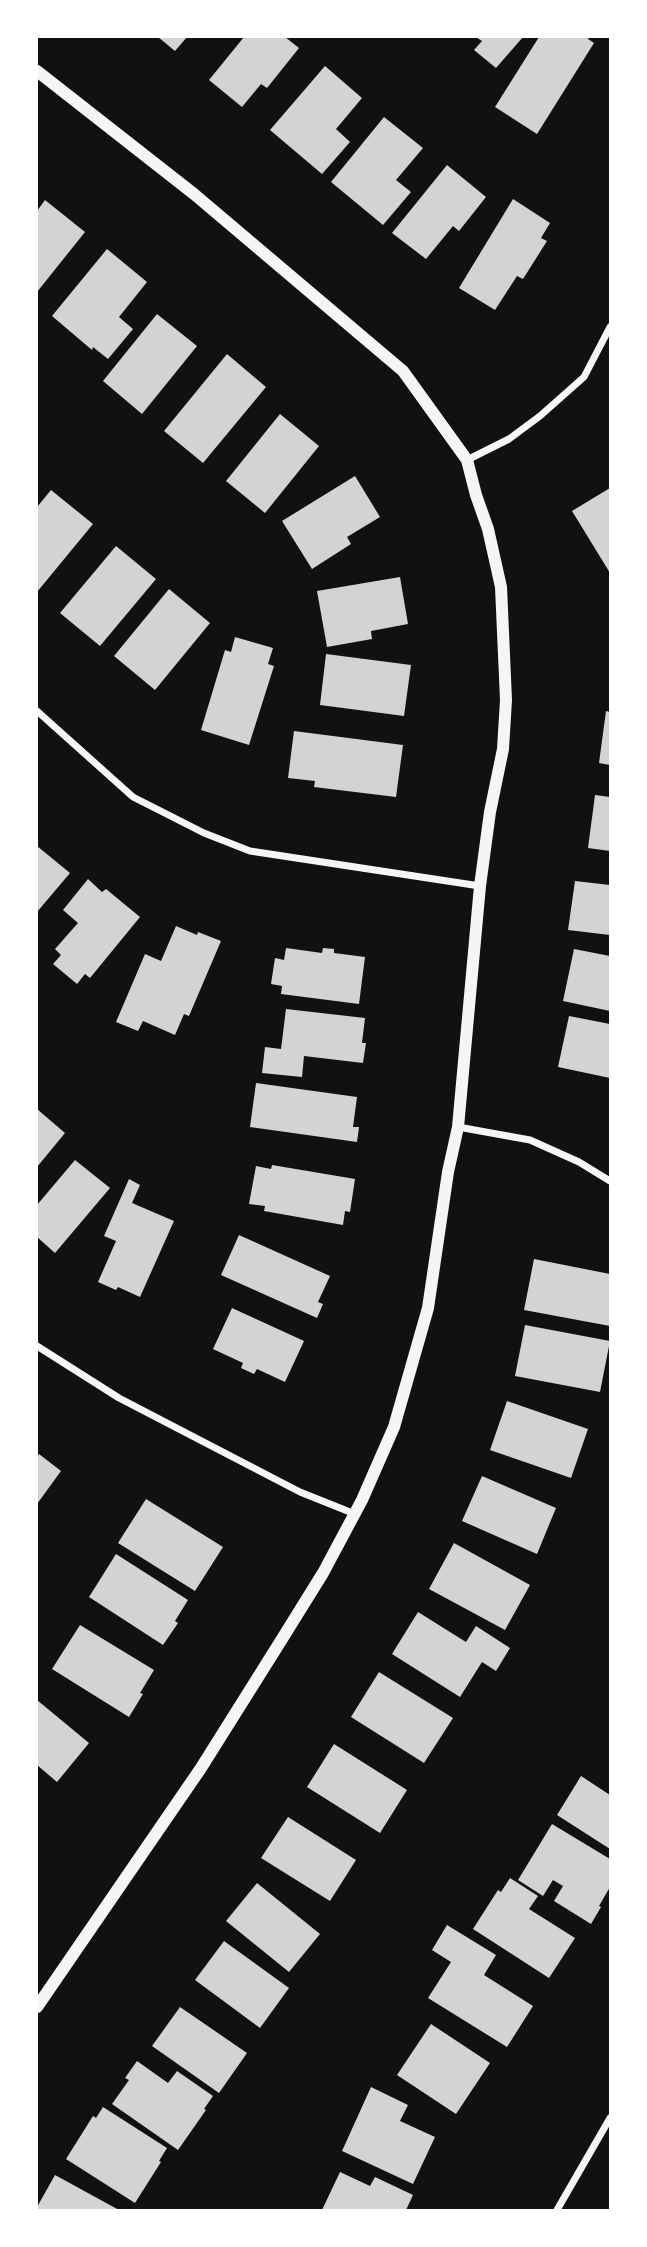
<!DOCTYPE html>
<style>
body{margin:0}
#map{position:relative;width:647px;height:2247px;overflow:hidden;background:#111;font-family:Raleway,sans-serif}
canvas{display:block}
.frame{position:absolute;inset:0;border:38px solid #fff;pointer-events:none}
</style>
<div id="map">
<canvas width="647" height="2247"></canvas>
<div class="frame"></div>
</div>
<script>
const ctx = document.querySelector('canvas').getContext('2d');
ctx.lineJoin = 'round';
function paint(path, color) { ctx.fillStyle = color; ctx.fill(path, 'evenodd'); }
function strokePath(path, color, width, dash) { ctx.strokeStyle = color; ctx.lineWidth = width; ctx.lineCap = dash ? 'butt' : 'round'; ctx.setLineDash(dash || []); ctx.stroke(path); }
paint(new Path2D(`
 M158 37H187L175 51Z
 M244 37H285L299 48 267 88 261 84 242 107 209 80Z
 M476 37H523L496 68 474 50 482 41Z
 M539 37H589L588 39 594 43 537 134 495 107Z
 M325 66 362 98 336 129 350 142 322 174 270 130Z
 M384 117 423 148 396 180 411 192 383 225 331 182Z
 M447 165 486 197 459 231 453 226 426 259 392 233Z
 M513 199 550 223 541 238 547 241 523 279 517 276 495 310 459 288Z
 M45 200 85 232 37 292V211Z
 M107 249 147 282 119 317 133 329 108 359 93 347 92 350 52 316Z
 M157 314 197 346 142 414 103 381Z
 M227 354 266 387 203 463 164 431Z
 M280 414 319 446 265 513 226 481Z
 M355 476 380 517 347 537 351 544 312 569 282 521Z
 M610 488V573L572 511Z
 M51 490 93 524 37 592V507Z
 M116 546 156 579 100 646 60 613Z
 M400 577 408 624 371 631 372 639 327 647 317 591Z
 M169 589 210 623 155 690 114 656Z
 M235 637 273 648 268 664 274 666 249 745 201 730 225 650 231 652Z
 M326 654 411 665 404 716 320 705Z
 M606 711 610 712V765L599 763Z
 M294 731 403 745 396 797 314 787 315 781 288 778Z
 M595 795 610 797V851L588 848Z
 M37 846 70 873 37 912Z
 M88 879 102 892 106 889 140 917 90 978 85 974 77 984 53 964 61 955 55 949 78 923 63 910Z
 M575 881 610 885V935L568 930Z
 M176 926 197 935 198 932 221 941 189 1016 184 1014 175 1035 143 1021 138 1031 116 1022 145 954 161 961Z
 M286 948 322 953 323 948 334 949V953L365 957 359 1004 281 994 282 986 271 984 275 958 284 960Z
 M574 949 610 956V1011L563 1001Z
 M286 1009 365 1018 362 1043H366L363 1063 304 1056 302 1077 262 1073 265 1047 281 1049Z
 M569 1016 610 1024V1078L558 1067Z
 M256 1083 357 1097 353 1127H359L357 1142 250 1127Z
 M37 1109 65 1133 37 1167Z
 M75 1160 110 1188 55 1253 37 1237V1205Z
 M272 1165 355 1179 350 1212 345 1211 343 1225 264 1211 265 1206 249 1204 256 1166 271 1169Z
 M129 1179 140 1185 132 1203 174 1221 140 1297 118 1287 116 1290 98 1282 116 1241 104 1236Z
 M239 1235 330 1276 318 1302 323 1304 317 1318 221 1275Z
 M534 1259 610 1274V1326L524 1310Z
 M232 1308 304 1341 285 1382 257 1369 254 1374 241 1368 243 1363 213 1349Z
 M525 1325 610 1341 600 1392 515 1376Z
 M507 1401 588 1429 571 1478 490 1450Z
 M39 1454 61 1471 37 1504V1457Z
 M482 1476 556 1508 537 1554 462 1521Z
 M146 1499 223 1547 195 1591 118 1543Z
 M454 1543 530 1585 505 1630 429 1589Z
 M116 1554 188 1600 175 1621 178 1623 163 1645 89 1597Z
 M418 1612 466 1642 476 1626 510 1648 496 1671 482 1662 460 1697 392 1654Z
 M80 1625 154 1670 140 1693 143 1694 129 1717 52 1669Z
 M379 1672 453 1718 424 1763 351 1717Z
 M37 1700 89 1743 57 1782 37 1765Z
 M334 1744 407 1790 380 1833 307 1787Z
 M581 1776 610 1795V1849L557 1815Z
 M288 1817 356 1860 330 1901 261 1858Z
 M552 1824 610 1859V1887L599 1906 601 1907 591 1924 554 1901 563 1886 553 1880 543 1896 518 1880Z
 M510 1878 538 1896 529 1909 575 1938 549 1978 473 1929 498 1890 501 1892Z
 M257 1883 320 1934 289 1972 226 1921Z
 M447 1925 496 1955 484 1975 533 2006 507 2047 428 1998 451 1962 432 1950Z
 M224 1941 289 1988 260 2028 195 1980Z
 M180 2007 247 2053 219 2093 152 2046Z
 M431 2024 490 2063 456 2114 397 2075Z
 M137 2061 168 2083 177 2071 213 2096 204 2109 206 2110 178 2150 112 2104 129 2080 125 2078Z
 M371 2087 408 2105 400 2121 435 2137 413 2184 342 2151Z
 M103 2107 167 2148 159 2161 161 2162 135 2203 66 2159 93 2116 96 2118Z
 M340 2172 370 2186 375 2177 413 2195 406 2210H322Z
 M55 2175 119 2210H37V2207Z`), '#d3d3d3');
strokePath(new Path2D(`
 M467 460 509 439 540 416 584 377 610 327
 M37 711 133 797 204 833 250 851 480 886
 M458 1127 530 1140 579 1162 610 1181
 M37 1346 119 1398 300 1492 355 1514
 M557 2210 610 2118`), '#f5f5f5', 7);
strokePath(new Path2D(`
 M37 71 194 194 403 371 467 460 476 495 488 529 501 587 506 700 503 749 490 812 480 886 458 1127 448 1172 428 1308 394 1427 362 1500 323 1573 282 1639 201 1768 37 2007`), '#f5f5f5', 12);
</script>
